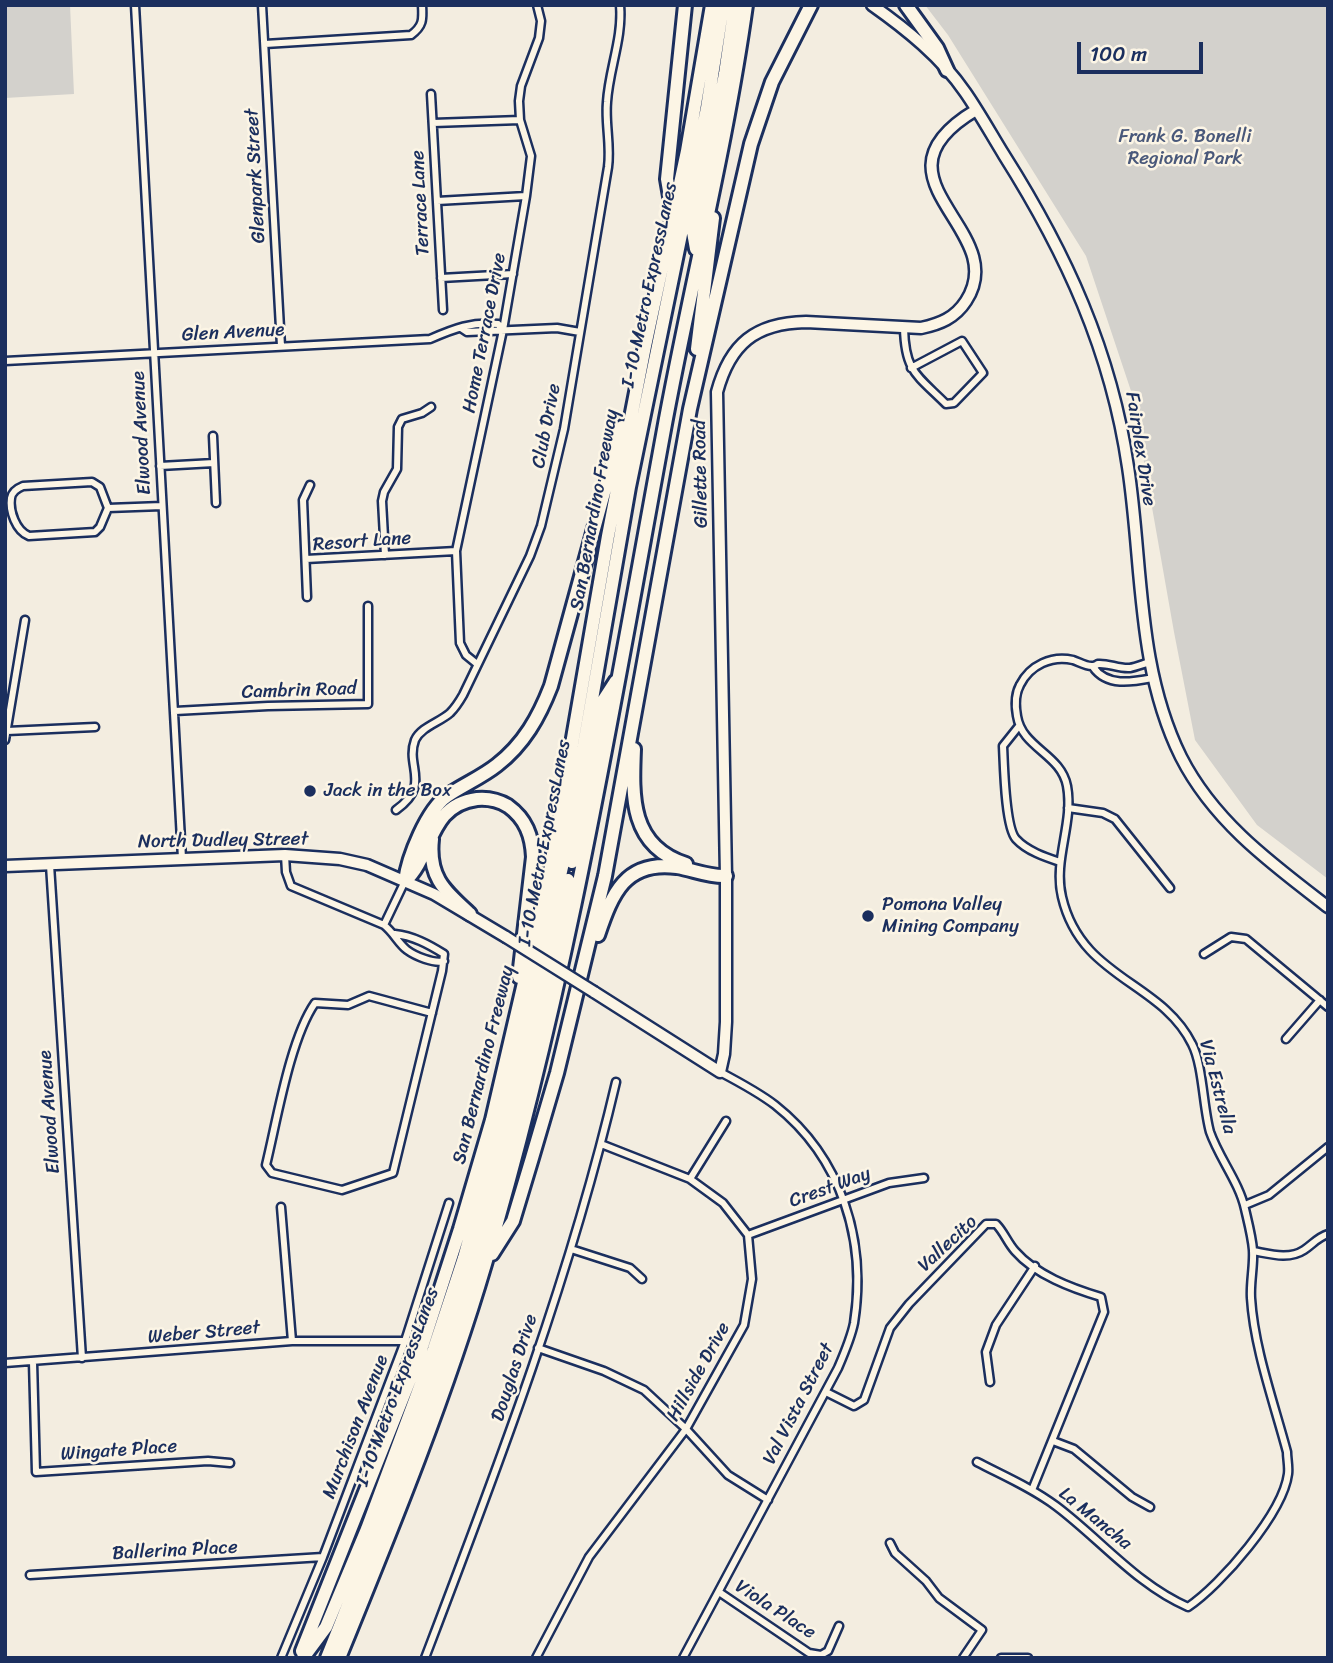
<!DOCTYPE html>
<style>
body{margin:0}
#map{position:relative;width:1333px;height:1663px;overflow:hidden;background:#f3ede0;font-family:Sriracha,sans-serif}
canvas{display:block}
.frame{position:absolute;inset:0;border:7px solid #1b2f5e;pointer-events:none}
.scale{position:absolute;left:1077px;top:42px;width:126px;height:32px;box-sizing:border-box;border:4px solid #1b2f5e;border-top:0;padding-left:9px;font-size:21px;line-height:24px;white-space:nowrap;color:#1b2f5e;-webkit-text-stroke:5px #fcf5e5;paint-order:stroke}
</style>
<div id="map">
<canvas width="1333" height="1663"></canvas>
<div class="frame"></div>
<div class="scale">100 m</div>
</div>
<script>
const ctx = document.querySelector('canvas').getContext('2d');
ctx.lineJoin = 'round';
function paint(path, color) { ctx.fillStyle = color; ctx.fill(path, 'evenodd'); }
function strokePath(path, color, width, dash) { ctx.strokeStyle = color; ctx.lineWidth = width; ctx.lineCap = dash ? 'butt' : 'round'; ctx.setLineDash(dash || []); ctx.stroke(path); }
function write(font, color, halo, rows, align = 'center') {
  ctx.font = font + ' Sriracha,sans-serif'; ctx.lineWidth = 5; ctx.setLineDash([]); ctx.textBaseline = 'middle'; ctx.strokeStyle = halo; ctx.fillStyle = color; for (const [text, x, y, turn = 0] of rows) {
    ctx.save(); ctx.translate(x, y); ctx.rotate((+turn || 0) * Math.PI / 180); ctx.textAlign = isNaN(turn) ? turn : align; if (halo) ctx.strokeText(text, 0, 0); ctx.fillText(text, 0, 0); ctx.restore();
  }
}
paint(new Path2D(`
 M5 5H70L74 94 5 98Z
 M925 5H1328V879L1257 825 1195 740 1174 632 1132 394 1086 256 948 35Z`), '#d3d1cc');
const street = new Path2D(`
 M135 5 182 858
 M262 5 281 346
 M265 44 411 35C423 26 423 20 422 5
 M431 94 443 310
 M433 123 520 120
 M437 201 526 196
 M441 278 513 274
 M461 328 467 332 557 328 580 332
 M904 328C905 372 917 375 946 404L954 403 983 373 962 341 911 368
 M5 361 430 339C453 329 473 321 498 324L503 330
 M213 436 216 503
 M160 466 214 463
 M92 482 100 487 108 508 100 527 95 532 29 536C16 531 9 511 11 498 12 492 18 488 23 486Z
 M108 508 162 506
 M385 555 382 501 384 492 397 469 398 427 402 419 422 413 431 407
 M306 559 456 551
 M307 597 303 500 310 485
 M477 664 466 655 460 643 456 551 503 330 526 196 531 156 520 120 519 101 521 86 539 38 541 21 537 5
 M1093 667C1107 687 1132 682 1153 678
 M175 711 268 706 368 704V606
 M1019 726 1003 746C1004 765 1005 827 1016 839 1027 851 1045 857 1060 862
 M7 731 95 727
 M5 740 25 620
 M1068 808 1103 813 1115 819 1170 888
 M396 810C432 784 405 767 415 740 421 727 440 722 450 713 455 708 459 702 463 695L530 556 541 526 564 429 608 167C611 145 605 124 607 102 609 69 623 38 620 5
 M285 855 286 872 291 886 384 925C394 933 398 943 407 950 415 956 434 964 444 961
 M50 865 82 1358
 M384 925 405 881
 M395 934C413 936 428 944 444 954L442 971 393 1173 342 1190 272 1173 266 1165C277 1120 290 1039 315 1003L348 1005 369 996 432 1013
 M1204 954 1231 937 1246 939 1328 1007
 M1286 1039 1320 1000
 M690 1179 726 1121
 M1245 1205 1269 1195 1328 1147
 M281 1207 292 1341
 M748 1235 889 1183 924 1178
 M571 1249 630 1268 642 1279
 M1253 1251C1270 1254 1289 1260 1304 1250 1313 1244 1318 1237 1328 1234
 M538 1348 604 1371 644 1390 686 1429 728 1475 768 1500
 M33 1362 36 1472 208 1461 230 1463
 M5 1363 292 1341H405
 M990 1382 986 1352 996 1325 1035 1266
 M826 1392 854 1406 864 1400 890 1328 909 1304 986 1224H996C1004 1232 1007 1242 1015 1251 1036 1275 1071 1288 1101 1297L1104 1312 1032 1490
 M1053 1441 1074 1449 1132 1497 1150 1507
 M977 1462C1004 1476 1032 1488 1056 1506 1100 1539 1137 1585 1188 1607 1221 1585 1283 1513 1288 1474 1289 1467 1287 1459 1287 1452 1274 1403 1254 1348 1251 1298 1250 1282 1254 1266 1253 1250 1252 1237 1248 1222 1245 1209 1239 1182 1219 1158 1210 1132 1203 1107 1203 1065 1192 1044 1161 981 1081 979 1062 897 1053 860 1074 823 1067 786 1061 754 1022 748 1017 716 1015 705 1015 694 1020 685 1030 665 1052 655 1073 660 1079 662 1087 667 1093 666 1095 666 1096 665 1098 664 1108 663 1119 669 1130 668 1136 667 1143 664 1150 662
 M890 1543 895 1553 926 1581 939 1598 982 1630 963 1658
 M30 1575 323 1557
 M719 1592 809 1653 821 1655 828 1651 839 1626
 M281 1658 323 1557 405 1341 449 1203
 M425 1658C497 1469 570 1279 616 1082
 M536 1658 589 1557 686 1429 744 1325 752 1279 748 1235 723 1203 690 1179 601 1144
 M683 1658 838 1368C844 1354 851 1338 854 1323 867 1241 842 1158 775 1105 758 1092 739 1082 720 1072
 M1001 1658H1028`);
const secondary = new Path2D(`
 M872 5C906 29 941 57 965 92 979 112 991 134 1004 155 1066 253 1111 351 1128 467 1143 565 1136 666 1181 757 1214 822 1272 864 1328 907
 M5 866 285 855 340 859 367 865 434 894 506 937
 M594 992 720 1072 724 1054 726 1022V876L717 392C730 344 755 323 806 322L921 328C940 324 955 318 966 301 1013 229 860 179 976 110`);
const highway = new Path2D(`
 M906 5 937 48 947 70
 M672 208 667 179 685 5
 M696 249 693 232 725 74 735 5
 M697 349 713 218
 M634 749C632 797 630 846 686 864
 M432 839C428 877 444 890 470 914
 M572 862 603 701 616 681
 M405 881C408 857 427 810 447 796 463 785 482 777 497 765 524 744 539 717 551 686L622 427
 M405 881C433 856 428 805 477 799 488 798 498 800 508 806 526 819 532 836 533 857L519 977
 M598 935C612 894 625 860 677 867 694 870 709 877 726 876
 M492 1254 513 1221 532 1158 557 1073 605 876 690 409 751 144 772 82 811 5
 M302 1651 418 1359 460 1229 492 1120 550 871 608 536 645 346 687 151 712 5
 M303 1658 326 1627 367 1529 434 1349 464 1258 515 1073 565 854 629 487 707 108 723 5
 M327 1658C369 1553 412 1448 448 1341 499 1191 536 1035 568 880
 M339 1658C392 1528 445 1399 485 1264 566 992 612 713 663 435 689 291 726 149 746 5`);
strokePath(street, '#1b2f5e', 11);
strokePath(secondary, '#1b2f5e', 15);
strokePath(highway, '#1b2f5e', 18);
strokePath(street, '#fcf5e5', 6);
strokePath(secondary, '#fcf5e5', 10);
strokePath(highway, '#fcf5e5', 12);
const secondaryBridge = new Path2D(`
 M506 937 594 992`);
strokePath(secondaryBridge, '#1b2f5e', 15, []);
strokePath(secondaryBridge, '#fcf5e5', 10);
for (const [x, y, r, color] of [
 [310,791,7,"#1b2f5e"],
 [868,916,7,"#1b2f5e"]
]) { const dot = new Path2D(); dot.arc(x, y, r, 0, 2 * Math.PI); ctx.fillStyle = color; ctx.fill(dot); strokePath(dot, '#fcf5e5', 2.5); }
write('19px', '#49587a', '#fcf5e5', [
 ["Frank G. Bonelli",1185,137],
 ["Regional Park",1185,159]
]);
write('19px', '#1b2f5e', '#fcf5e5', [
 ["Glenpark Street",256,176,-93],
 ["Terrace Lane",421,203,-93],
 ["I-10 Metro ExpressLanes",650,285,-78],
 ["Glen Avenue",233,333,-3],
 ["Home Terrace Drive",485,333,-79],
 ["Club Drive",547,426,-79],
 ["Elwood Avenue",142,433,-93],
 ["Fairplex Drive",1140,449,81],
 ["Gillette Road",701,474,-91],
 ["San Bernardino Freeway",595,510,-80],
 ["Resort Lane",362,542,-4],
 ["Cambrin Road",299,691,-2],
 ["North Dudley Street",223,841,-1],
 ["I-10 Metro ExpressLanes",545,843,-79],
 ["San Bernardino Freeway",484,1065,-76],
 ["Via Estrella",1217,1087,75],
 ["Elwood Avenue",50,1112,-94],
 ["Crest Way",830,1188,-20],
 ["Vallecito",948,1244,-43],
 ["Weber Street",204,1333,-5],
 ["Douglas Drive",515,1368,-72],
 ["Hillside Drive",699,1372,-61],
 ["I-10 Metro ExpressLanes",398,1387,-70],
 ["Val Vista Street",799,1404,-63],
 ["Murchison Avenue",356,1427,-69],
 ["Wingate Place",119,1451,-4],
 ["La Mancha",1095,1519,39],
 ["Ballerina Place",175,1551,-3],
 ["Viola Place",775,1610,33]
]);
write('19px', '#1b2f5e', '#fcf5e5', [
 ["Jack in the Box",324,791],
 ["Pomona Valley",882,905],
 ["Mining Company",882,927]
], 'left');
</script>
